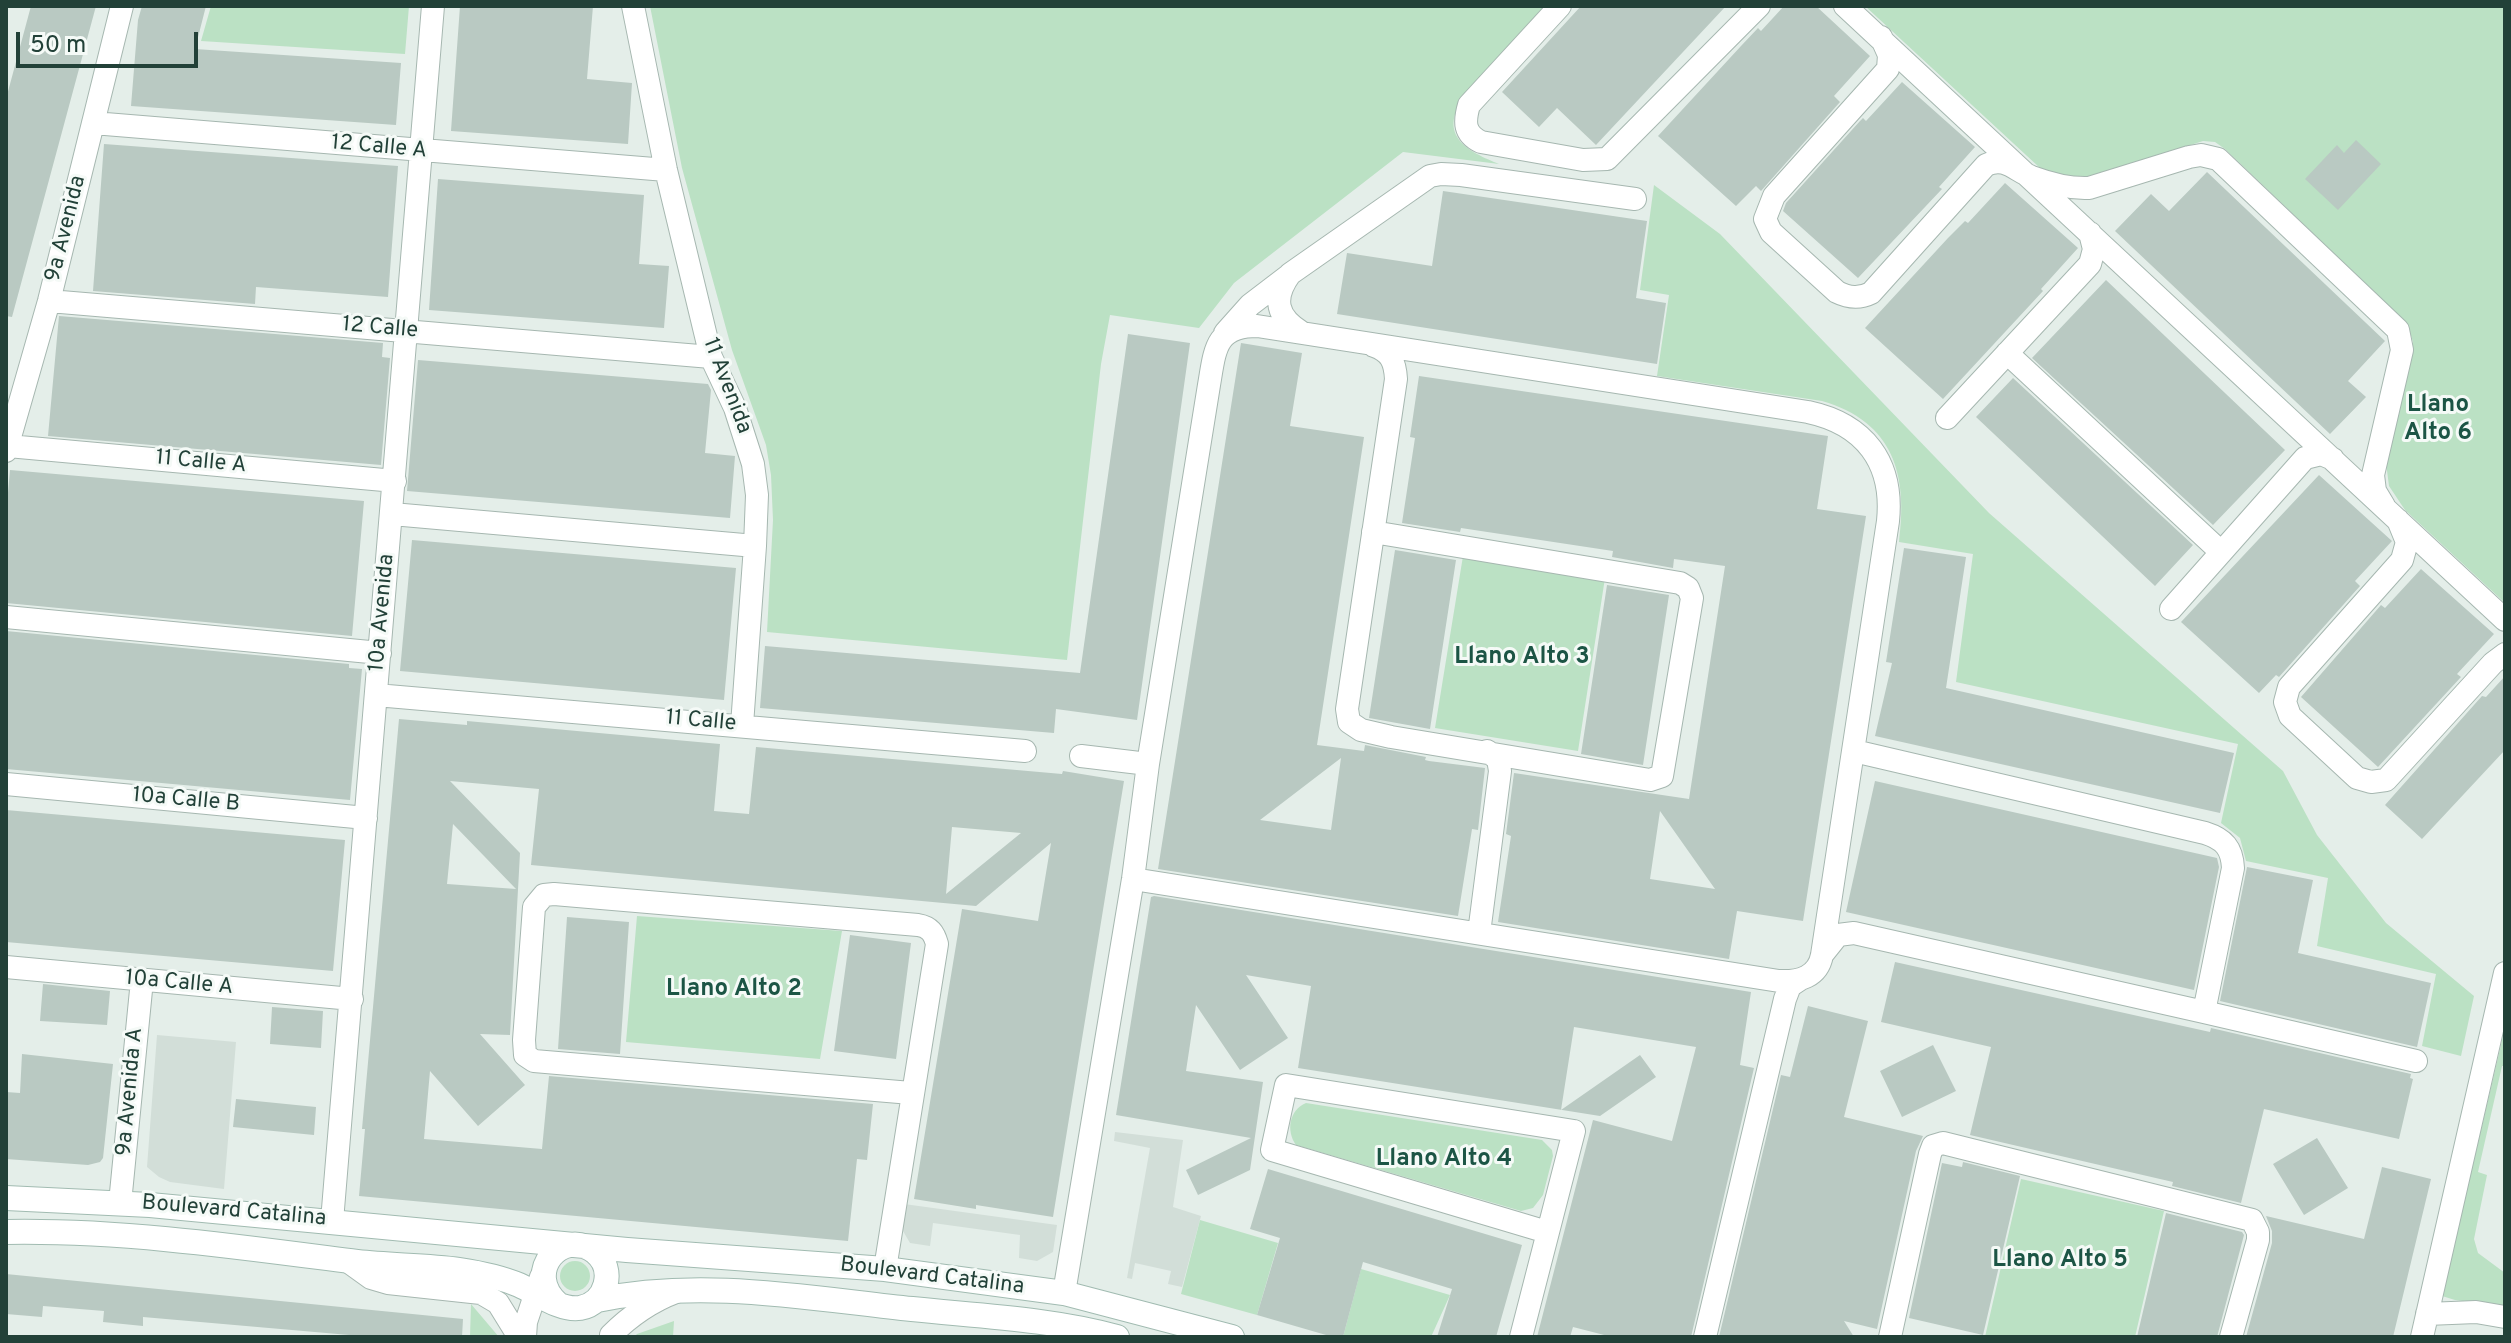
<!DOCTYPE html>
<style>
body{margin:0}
#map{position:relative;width:2511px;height:1343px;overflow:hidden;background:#e4eee9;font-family:Overpass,sans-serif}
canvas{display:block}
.frame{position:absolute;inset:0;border:8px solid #224138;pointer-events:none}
.scale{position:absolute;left:16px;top:32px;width:182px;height:36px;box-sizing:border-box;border:4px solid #224138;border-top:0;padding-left:10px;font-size:24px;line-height:28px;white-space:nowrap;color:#224138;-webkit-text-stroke:6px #f5faf7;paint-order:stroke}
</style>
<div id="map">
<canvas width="2511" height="1343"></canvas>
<div class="frame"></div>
<div class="scale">50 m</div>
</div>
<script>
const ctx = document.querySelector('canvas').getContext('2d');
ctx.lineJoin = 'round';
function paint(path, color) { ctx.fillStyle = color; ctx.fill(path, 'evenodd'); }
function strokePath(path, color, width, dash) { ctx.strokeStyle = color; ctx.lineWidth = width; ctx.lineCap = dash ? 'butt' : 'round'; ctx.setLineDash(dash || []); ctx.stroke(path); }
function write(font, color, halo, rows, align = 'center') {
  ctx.font = font + ' Overpass,sans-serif'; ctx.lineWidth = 6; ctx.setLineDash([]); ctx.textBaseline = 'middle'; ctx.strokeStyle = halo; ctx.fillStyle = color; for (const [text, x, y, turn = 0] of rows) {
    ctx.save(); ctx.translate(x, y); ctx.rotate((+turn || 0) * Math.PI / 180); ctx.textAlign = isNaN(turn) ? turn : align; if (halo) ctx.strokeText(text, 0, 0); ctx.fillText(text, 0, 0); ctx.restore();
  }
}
paint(new Path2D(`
 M157 1035 236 1042 224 1189 170 1182 159 1177 147 1167Z
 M1115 1132 1183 1140 1173 1207 1201 1216 1182 1287 1168 1284 1171 1271 1135 1263 1132 1279 1127 1278 1150 1148 1114 1141Z
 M904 1204 1057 1225 1053 1252 1037 1261 1019 1258 1020 1235 933 1223 930 1246 910 1243 903 1231Z`), '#d2ded8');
paint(new Path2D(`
 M211 6H409L405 54 201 41Z
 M650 6H1548L1461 101C1439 138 1470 152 1499 164L1403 152 1234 283 1199 328 1110 315 1101 364 1067 660 767 632 773 520 771 475 766 445 732 350 682 168Z
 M1865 6H2505V603L2405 510 2389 486 2386 463 2413 342 2407 323 2225 149 2215 142 2203 141 2089 178 2073 180 2040 168Z
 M1654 185 1720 234 1989 513 2283 771 2317 835 2386 923 2474 996 2461 1056 2422 1046 2436 974 2317 946 2328 878 2246 861 2240 838 2221 823 2238 744 1956 682 1973 554 1899 542C1908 475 1894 422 1822 401L1657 376 1669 295 1640 290Z
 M1463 556 1605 578 1578 751 1435 728Z
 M637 916 842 931 820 1059 626 1042Z
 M2505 1028V1066H2502L2478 1172 2487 1175 2474 1239 2478 1253 2505 1273V1307L2455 1300 2442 1296Z
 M1306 1103 1542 1140 1552 1150 1553 1156 1543 1195 1533 1208 1521 1211 1296 1145C1286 1131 1289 1110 1306 1103Z
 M2021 1179 2164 1211 2135 1337H1985Z
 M1200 1220 1278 1243 1257 1315 1181 1294Z
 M560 1276a15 15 0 1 1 30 0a15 15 0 1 1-30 0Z
 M1361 1269 1450 1295 1431 1337H1343Z
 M471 1304 499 1337H470Z
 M674 1321 673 1337H634L637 1334Z`), '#bbe1c4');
paint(new Path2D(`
 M31 6H96L12 317 6 316V99Z
 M142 6H206L195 49 401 63 396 125 131 106 138 20Z
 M460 6H593L587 79 632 83 628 144 451 131Z
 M1581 6H1726L1596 145 1557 108 1539 127 1502 92Z
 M1784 6H1816L1870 56 1834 96 1840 102 1761 191 1756 186 1736 206 1658 136 1741 46 1758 28 1761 31Z
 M1902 82 1975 147 1939 187 1942 189 1858 278 1783 211 1786 203 1860 121 1863 118 1866 121Z
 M2356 140 2381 164 2338 210 2305 179 2337 145 2344 153Z
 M104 144 398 166 388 297 256 287 255 304 93 291Z
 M2207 172 2385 341 2348 381 2366 397 2330 434 2115 231 2151 194 2169 211Z
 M438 179 644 195 639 264 669 266 664 328 429 310Z
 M2005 183 2078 248 2041 289 2043 291 1943 399 1865 328 1948 238 1965 221 1968 223Z
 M1443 191 1647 221 1636 298 1666 303 1657 364 1337 314 1347 253 1432 266Z
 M2106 280 2285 450 2213 525 2032 358Z
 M59 316 383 343 382 357 390 358 381 465 48 436Z
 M1128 334 1190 343 1137 720 1056 709 1054 733 760 708 765 646 1080 673Z
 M1241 343 1302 353 1290 426 1364 437 1317 745 1364 751 1365 745 1426 757 1425 760 1429 761 1485 768 1478 830 1472 829 1458 916 1158 869ZM1341 758 1331 830 1260 820Z
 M418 360 708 384 711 390 705 453 735 456 730 518 407 491Z
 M1419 376 1828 436 1817 509 1866 516 1803 921 1737 911 1729 959 1498 922 1511 836 1506 834 1514 773 1689 799 1725 566 1674 559 1673 568 1612 557 1613 551 1461 528 1460 532 1402 523 1415 438 1410 437ZM1660 811 1715 889 1650 879Z
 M2013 378 2193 545 2155 586 1976 417Z
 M10 470 364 501 352 636 6 603V515Z
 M2319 475 2392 541 2355 581 2360 586 2279 677 2276 675 2259 693 2181 622Z
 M412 540 736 568 724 700 400 671Z
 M1904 548 1966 557 1946 688 2234 753 2220 813 1875 736 1892 663 1886 662Z
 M1395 550 1456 560 1430 729 1369 718Z
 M2421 569 2494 634 2457 674 2461 677 2378 767 2301 697 2381 605 2385 608Z
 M1607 585 1669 595 1643 765 1581 754Z
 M6 631 349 664V668L362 669 350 800 6 769Z
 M2505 676V750L2422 839 2385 805 2482 696 2486 697Z
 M399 719 467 725V721L720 744 714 811 749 814 756 747 1062 774 1063 771 1124 781 1053 1217 976 1205V1209L914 1199 962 909 1038 921 1051 843 976 906 531 865 539 789 450 781 520 853 510 1035 480 1034 525 1085 478 1126 430 1071 424 1139 542 1149 549 1076 873 1104 867 1160 857 1159 848 1241 359 1196 365 1129H362ZM453 824 516 889 447 884ZM952 827 1021 833 946 894Z
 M1875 781 2217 858 2219 867 2194 990 1846 912Z
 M6 810 345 840 333 971 6 942Z
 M2247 867 2313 880 2298 953 2431 983 2417 1047 2220 1001Z
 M1154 896 1751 992 1740 1065 1754 1068 1691 1337H1612L1573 1327 1570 1337H1537L1593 1120 1672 1141 1696 1047 1574 1027 1561 1110 1640 1055 1656 1077 1600 1116 1298 1068 1311 986 1246 975 1288 1038 1240 1070 1196 1005 1186 1071 1263 1082 1250 1170 1198 1195 1186 1170 1251 1138 1116 1115 1151 897Z
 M567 917 629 922 620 1054 558 1049Z
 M850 935 911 943 896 1059 834 1051Z
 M1895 962 2210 1032 2211 1028 2411 1074 2410 1078 2413 1079 2399 1139 2264 1109 2241 1203 2172 1186 2173 1182 1970 1135 1991 1047 1881 1022Z
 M43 984 110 991 107 1025 40 1021Z
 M1808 1006 1868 1021 1844 1117 1923 1136 1916 1151 1877 1329 1844 1321 1854 1337H1719L1781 1075 1790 1077Z
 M272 1007 323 1011 321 1048 270 1044Z
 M1933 1045 1956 1091 1902 1117 1880 1071Z
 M22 1054 113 1064 103 1158 100 1162 88 1165 6 1159V1092L20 1093Z
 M236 1099 316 1107 314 1135 233 1127Z
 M2317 1138 2348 1188 2304 1215 2273 1164Z
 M1963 1162 2020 1176 1983 1335 1909 1318 1942 1163 1962 1167Z
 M2382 1167 2431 1179 2393 1337H2246L2272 1243V1231L2266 1216 2364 1239Z
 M1268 1169 1522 1245 1496 1337H1437L1452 1289 1363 1262 1343 1337H1333L1257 1315 1280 1238 1250 1229Z
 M2166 1213 2242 1232 2244 1235 2217 1337H2137Z
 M6 1274 463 1319 462 1337H372L143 1317V1326L103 1322 104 1311 43 1306 42 1317 6 1314Z`), '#b9c9c2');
const street = new Path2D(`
 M633 6 666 170 711 357 735 408 753 464 757 495 755 546 742 725
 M1560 6 1469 105C1464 122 1464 134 1481 142L1583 160 1607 159 1759 6
 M1845 6 2505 620
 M1881 37 1889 55 1888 69 1774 196 1765 219 1771 232 1837 292C1849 298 1859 299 1871 293L1986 165C2006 156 2015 171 2032 177 2051 184 2069 189 2089 188L2189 157 2201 155 2218 159 2398 330 2402 350 2373 475 2375 491 2384 506
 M93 123 666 170
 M49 301 711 357
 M1301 332C1277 317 1272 299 1290 274L1430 176 1441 174 1461 175 1635 199
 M1225 333 1250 305 1288 276
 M2007 353 2221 552
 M1947 418 2090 264 2094 249 2090 233
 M8 446 395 481
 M6 451 49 301 122 6
 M392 514 755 546
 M2398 520 2407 542 2402 560 2289 687 2285 702 2290 716 2357 778 2371 782 2386 780 2493 663 2505 654
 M1373 532 1680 583 1688 588 1692 598 1662 776 1650 780 1391 737 1361 730 1349 722 1347 709 1396 379C1395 362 1391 352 1374 346
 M2171 609 2305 458 2321 454 2333 459
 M6 617 380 653
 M376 695 1025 751
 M1081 756 1148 764
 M6 784 366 818
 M1479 933 1500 771 1498 759 1487 751
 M1822 955 1838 935 1854 933 2204 1012 2233 868C2232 848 2224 839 2205 833L1854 751
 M6 967 352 999
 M2204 1012 2416 1061
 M120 1203 142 980
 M332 1221 433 6
 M346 1260 371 1278 388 1283 481 1293 498 1303 519 1337
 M885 1269 937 944C934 933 930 927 918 925L554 894 544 895 534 907 524 1040 525 1055 534 1061 911 1093
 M1064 1293 1133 879 1148 764 1209 385C1215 350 1215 326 1257 326L1808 412C1864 424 1894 462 1888 521L1822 955C1818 977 1799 982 1779 981L1133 879
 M2427 1314 2476 1312 2505 1317
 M611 1335C630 1316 652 1301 676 1292
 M525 1337 526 1322 541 1277
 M1521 1337 1574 1131 1286 1085 1272 1150 1547 1232
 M1705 1337 1785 999 1790 986 1799 980
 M1890 1337 1930 1154 1933 1146 1943 1143 2252 1220 2258 1232V1240L2231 1337
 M2422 1337 2505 973`);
const secondary = new Path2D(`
 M6 1198 150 1205 627 1250 885 1269 1064 1293 1232 1337
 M6 1232C123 1230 241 1247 357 1262 391 1266 426 1265 460 1270 480 1273 500 1277 519 1285 537 1293 560 1311 580 1308 607 1303 616 1269 595 1252 562 1226 522 1273 558 1304
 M597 1300C701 1278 808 1298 912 1309 980 1316 1051 1319 1117 1337`);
strokePath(street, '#a6b7b0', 24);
strokePath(secondary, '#a1bbb1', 26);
strokePath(street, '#fff', 22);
strokePath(secondary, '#fff', 24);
write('22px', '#224138', '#f5faf7', [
 ["12 Calle A",379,148,5],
 ["9a Avenida",67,229,-76],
 ["12 Calle",380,329,5],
 ["11 Avenida",726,386,69],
 ["11 Calle A",201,463,5],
 ["10a Avenida",383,613,-85],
 ["11 Calle",701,722,5],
 ["10a Calle B",186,801,5],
 ["10a Calle A",179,984,5],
 ["9a Avenida A",131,1092,-85],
 ["Boulevard Catalina",234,1212,5],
 ["Boulevard Catalina",932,1277,7]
]);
write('bold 24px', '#1c5545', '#f5faf7', [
 ["Llano",2438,406],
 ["Alto 6",2438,434],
 ["Llano Alto 3",1522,658],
 ["Llano Alto 2",734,990],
 ["Llano Alto 4",1444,1160],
 ["Llano Alto 5",2060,1261]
]);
</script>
